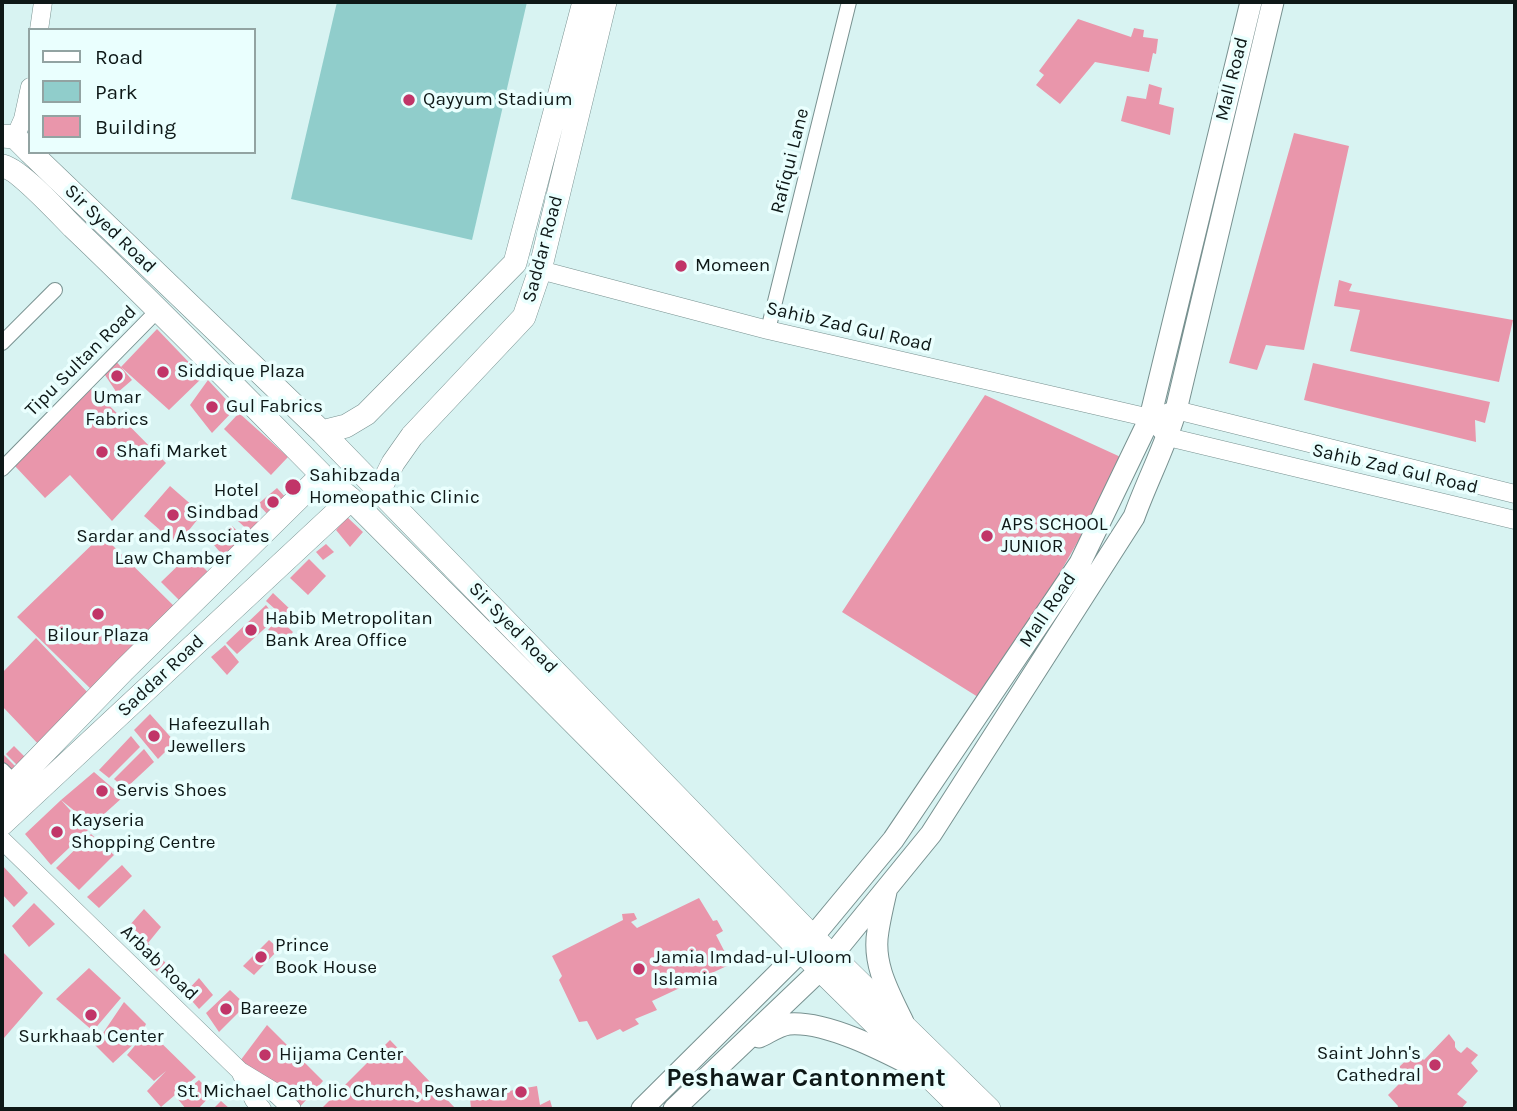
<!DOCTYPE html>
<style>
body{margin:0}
#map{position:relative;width:1517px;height:1111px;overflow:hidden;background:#d8f3f2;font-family:Karla,sans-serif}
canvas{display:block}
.frame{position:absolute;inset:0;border:4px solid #0e1817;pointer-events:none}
.legend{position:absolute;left:28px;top:28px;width:228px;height:126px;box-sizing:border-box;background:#eafffe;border:2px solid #92a3a2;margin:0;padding:9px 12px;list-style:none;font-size:21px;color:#0e1817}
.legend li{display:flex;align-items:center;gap:14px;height:35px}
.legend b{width:35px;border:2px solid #92a3a2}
</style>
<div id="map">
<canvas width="1517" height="1111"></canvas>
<div class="frame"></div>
<ul class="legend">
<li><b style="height:9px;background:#fff"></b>Road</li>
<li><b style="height:19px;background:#90cdcb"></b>Park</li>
<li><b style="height:19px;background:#e996ab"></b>Building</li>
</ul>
</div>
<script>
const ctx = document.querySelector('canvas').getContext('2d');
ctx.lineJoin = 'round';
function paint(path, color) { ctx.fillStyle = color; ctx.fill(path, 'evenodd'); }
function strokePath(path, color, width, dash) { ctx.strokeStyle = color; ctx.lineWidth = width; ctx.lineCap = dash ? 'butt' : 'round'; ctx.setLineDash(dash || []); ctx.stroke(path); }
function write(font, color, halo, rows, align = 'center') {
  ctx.font = font + ' Karla,sans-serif'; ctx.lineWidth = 7; ctx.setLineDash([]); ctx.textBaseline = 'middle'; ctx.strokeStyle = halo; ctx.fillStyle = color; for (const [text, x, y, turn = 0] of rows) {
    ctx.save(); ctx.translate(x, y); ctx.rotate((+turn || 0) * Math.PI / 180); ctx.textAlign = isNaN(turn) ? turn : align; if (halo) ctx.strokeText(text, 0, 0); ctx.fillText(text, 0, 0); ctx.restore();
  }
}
paint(new Path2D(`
 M337 2H527L472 240 291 199Z`), '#90cdcb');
paint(new Path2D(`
 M1078 19 1131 37 1134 28 1144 30 1143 37 1158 39 1156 54 1153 53 1149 72 1095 62 1060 104 1036 85 1044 75 1039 71Z
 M1149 84 1162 88 1159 104 1174 108 1170 135 1121 121 1127 96 1146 99Z
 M1294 133 1349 146 1304 350 1266 345 1257 370 1229 363Z
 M1339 280 1352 284 1349 291 1513 320 1499 382 1350 351 1360 310 1334 306Z
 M157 329 203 377 169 410 121 367 132 380 117 393 103 372 115 360 121 367Z
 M1313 363 1490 402 1485 423 1475 420 1476 442 1304 400Z
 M208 380 235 409 212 433 190 405Z
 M92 388 166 463 112 521 70 475 45 498 14 465Z
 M985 395 1125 459 986 702 842 612Z
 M239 413 288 457 271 475 224 429Z
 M170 486 202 514 177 545 144 516Z
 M277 488 288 500 270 517 258 504Z
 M251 509 264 522 252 534 238 521Z
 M347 517 363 532 350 547 336 530Z
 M232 526 245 538 225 558 214 545Z
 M102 535 178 610 95 693 17 617Z
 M326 544 334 552 323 560 316 552Z
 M190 554 211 575 181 602 161 582Z
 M309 559 326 576 308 595 290 578Z
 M273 593 292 611 285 618 266 601Z
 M266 605 276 618 237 654 226 643Z
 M278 618 293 632 283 644 268 630Z
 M36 638 91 696 41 747 2 706V673Z
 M225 645 239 662 227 675 211 657Z
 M150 714 175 742 158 759 134 730Z
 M131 736 140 747 109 778 99 770Z
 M14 746 29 761 21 769 6 754Z
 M144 749 154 762 125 789 114 779Z
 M4 755 20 771 12 777 2 767V758Z
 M94 772 123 797 92 825 61 800 88 830 51 865 25 834 61 800Z
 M91 834 114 855 79 890 56 868Z
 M2 865 28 893 14 907 2 894Z
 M122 865 132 876 99 908 87 897Z
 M699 898 713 921 717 920 723 931 716 935 731 964 652 1001 657 1010 635 1019 639 1024 623 1032 620 1029 597 1040 587 1021 579 1022 559 980 562 976 552 956 623 920 622 914 634 913 637 919 631 922 637 928Z
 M34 903 55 924 29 947 12 926Z
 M144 909 161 927 148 943 178 977 170 985 121 935Z
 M269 940 279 949 254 975 243 966Z
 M2 951 43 993 4 1038 2 1036Z
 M89 968 121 998 93 1031 56 999Z
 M199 978 213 995 199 1009 185 993Z
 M230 990 246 1005 219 1032 206 1013Z
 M124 1002 146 1024 139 1039 113 1063 95 1045Z
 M267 1025 323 1081 298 1109 240 1061Z
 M148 1030 196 1077 161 1107 147 1091 166 1071 154 1081 127 1055Z
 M1449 1034 1455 1042V1047L1457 1050 1461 1053 1467 1047 1478 1055 1471 1063 1478 1071 1457 1094 1467 1102 1461 1109H1397L1398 1106 1388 1095 1408 1075 1399 1067 1415 1052 1424 1060Z
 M390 1040 456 1109H321Z
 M199 1080 212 1094 198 1109H186L177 1098Z
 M537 1086 540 1105 550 1100 552 1107 549 1109H471L470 1098Z
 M221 1101 230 1109H213Z`), '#e996ab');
const minor = new Path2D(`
 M768 330 849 2
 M2 343 55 290
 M2 469 159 309
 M2 770 15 783`);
const tertiary = new Path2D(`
 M39 30 43 2
 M15 137 23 119 30 87
 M540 270 768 330 1150 418 1176 410 1515 494
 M1159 428 1168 437 1515 520
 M2 840 240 1071 273 1091 292 1109
 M240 1071 254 1100 262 1109`);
const secondary = new Path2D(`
 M886 892C883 905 880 918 878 931 872 964 889 993 903 1022
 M759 1037C768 1033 779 1025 789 1024 826 1021 882 1050 915 1067
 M642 1109 801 951 893 840 1080 563 1150 418 1251 2
 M674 1109 820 970 931 834 1134 517C1147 481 1165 447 1176 410L1273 2`);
const primary = new Path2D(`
 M2 136 15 137 30 152
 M30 152 322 432 813 937 989 1109
 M2 166C17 167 60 214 73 227 158 308 240 392 322 475L351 499 801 951 962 1109
 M322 432 346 426 366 414 515 263 584 2
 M379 491 393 463 412 436 524 317 540 270 605 2
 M2 796 124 670 322 475
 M2 824 351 499`);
strokePath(minor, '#789190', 16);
strokePath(tertiary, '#789190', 19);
strokePath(secondary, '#789190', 23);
strokePath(primary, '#789190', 24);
strokePath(minor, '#fff', 14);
strokePath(tertiary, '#fff', 18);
strokePath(secondary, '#fff', 21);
strokePath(primary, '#fff', 23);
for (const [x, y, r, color] of [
 [409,100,7,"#c13568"],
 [681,266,7,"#c13568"],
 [163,372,7,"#c13568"],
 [117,376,7,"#c13568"],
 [212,407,7,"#c13568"],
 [102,452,7,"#c13568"],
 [293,487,9,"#c13568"],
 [273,502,7,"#c13568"],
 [173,515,7,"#c13568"],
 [987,536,7,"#c13568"],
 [98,614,7,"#c13568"],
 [251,630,7,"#c13568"],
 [154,736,7,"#c13568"],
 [102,791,7,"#c13568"],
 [57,832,7,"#c13568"],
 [261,957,7,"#c13568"],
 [639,969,7,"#c13568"],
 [226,1009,7,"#c13568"],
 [91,1015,7,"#c13568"],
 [265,1055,7,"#c13568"],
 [1435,1065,7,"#c13568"],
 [521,1092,7,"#c13568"]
]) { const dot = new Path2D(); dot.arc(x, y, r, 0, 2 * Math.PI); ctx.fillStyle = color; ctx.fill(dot); strokePath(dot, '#eafffe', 2.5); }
write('19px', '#0e1817', '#eafffe', [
 ["Mall Road",1232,79,-76],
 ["Rafiqui Lane",790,161,-76],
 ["Sir Syed Road",110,229,44],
 ["Saddar Road",543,249,-75],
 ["Sahib Zad Gul Road",849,327,13],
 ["Tipu Sultan Road",81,361,-45],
 ["Sahib Zad Gul Road",1395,469,13],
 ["Mall Road",1048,610,-56],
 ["Sir Syed Road",513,628,46],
 ["Saddar Road",161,676,-43],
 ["Arbab Road",159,963,44]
]);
write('19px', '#0e1817', '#eafffe', [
 ["Qayyum Stadium",423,100],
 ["Momeen",695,266],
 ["Siddique Plaza",177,372],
 ["Umar",117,398,"center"],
 ["Fabrics",117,420,"center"],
 ["Gul Fabrics",226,407],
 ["Shafi Market",116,452],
 ["Sahibzada",309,476],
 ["Homeopathic Clinic",309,498],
 ["Hotel",259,491,"right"],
 ["Sindbad",259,513,"right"],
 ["APS SCHOOL",1001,525],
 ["JUNIOR",1001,547],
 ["Sardar and Associates",173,537,"center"],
 ["Law Chamber",173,559,"center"],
 ["Habib Metropolitan",265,619],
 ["Bank Area Office",265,641],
 ["Bilour Plaza",98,636,"center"],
 ["Hafeezullah",168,725],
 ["Jewellers",168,747],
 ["Servis Shoes",116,791],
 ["Kayseria",71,821],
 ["Shopping Centre",71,843],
 ["Prince",275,946],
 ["Book House",275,968],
 ["Jamia Imdad-ul-Uloom",653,958],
 ["Islamia",653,980],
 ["Bareeze",240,1009],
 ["Surkhaab Center",91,1037,"center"],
 ["Saint John's",1421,1054,"right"],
 ["Cathedral",1421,1076,"right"],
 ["Hijama Center",279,1055],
 ["St. Michael Catholic Church, Peshawar",507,1092,"right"]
], 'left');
write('bold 26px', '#0e1817', '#eafffe', [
 ["Peshawar Cantonment",806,1079]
]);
</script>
